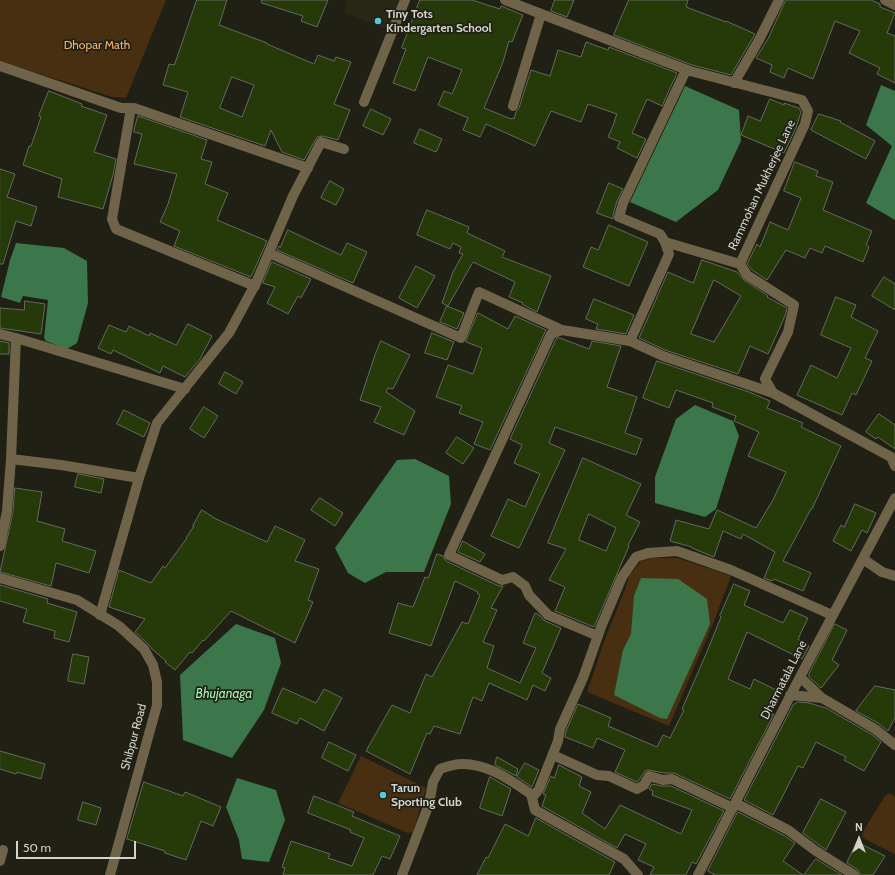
<!DOCTYPE html>
<style>
body{margin:0}
#map{position:relative;width:895px;height:875px;overflow:hidden;background:#202014;font-family:Cabin,sans-serif}
canvas{display:block}
.north{position:absolute;left:839px;top:819px;width:40px;height:40px;-webkit-text-stroke:3px #202014;paint-order:stroke;rotate:0deg;font-size:11px;font-weight:700;line-height:16px;text-align:center;color:#d3d3cc}
.north::after{content:'';display:block;margin:auto;width:14px;height:18px;background:#d3d3cc;clip-path:polygon(50% 0,100% 100%,50% 72%,0 100%)}
.scale{position:absolute;left:16px;top:841px;width:120px;height:18px;box-sizing:border-box;border:2px solid #d3d3cc;border-top:0;padding-left:5px;font-size:12px;line-height:14px;white-space:nowrap;color:#d3d3cc;-webkit-text-stroke:3px #202014;paint-order:stroke}
</style>
<div id="map">
<canvas width="895" height="875"></canvas>
<div class="north">N</div>
<div class="scale">50 m</div>
</div>
<script>
const ctx = document.querySelector('canvas').getContext('2d');
ctx.lineJoin = 'round';
function paint(path, color) { ctx.fillStyle = color; ctx.fill(path, 'evenodd'); }
function strokePath(path, color, width, dash) { ctx.strokeStyle = color; ctx.lineWidth = width; ctx.lineCap = dash ? 'butt' : 'round'; ctx.setLineDash(dash || []); ctx.stroke(path); }
function write(font, color, halo, rows, align = 'center') {
  ctx.font = font + ' Cabin,sans-serif'; ctx.lineWidth = 3.5; ctx.setLineDash([]); ctx.textBaseline = 'middle'; ctx.strokeStyle = halo; ctx.fillStyle = color; for (const [text, x, y, turn = 0] of rows) {
    ctx.save(); ctx.translate(x, y); ctx.rotate((+turn || 0) * Math.PI / 180); ctx.textAlign = isNaN(turn) ? turn : align; if (halo) ctx.strokeText(text, 0, 0); ctx.fillText(text, 0, 0); ctx.restore();
  }
}
paint(new Path2D(`
 M348 0H399L387 29 344 13Z`), '#282816');
paint(new Path2D(`
 M0 0H166L126 98 112 97 0 61Z
 M650 558H678L731 576 714 621 669 726 587 692 605 639 626 587 629 576 641 561Z
 M361 756 426 788 413 832 408 833 338 803Z
 M890 793 895 797V854L863 838 862 833 885 796Z`), '#492f11');
paint(new Path2D(`
 M881 85 895 91V220L866 203 892 146 866 125Z
 M685 86 739 110 741 141 718 190 676 222 630 202Z
 M16 243 64 248 87 261 88 303 77 343 67 349 46 341 44 338 48 300 23 296 20 303 1 297 10 260Z
 M695 405 733 421 739 436 716 509 705 517 655 503V477L676 419Z
 M415 459 449 476 451 504 424 572H386L365 583 348 573 335 548 397 460Z
 M641 578 678 579 707 599 710 624 667 719 660 718 614 695 623 650 631 634 634 596Z
 M236 624 275 638 281 663 264 710 232 758 183 740 180 675Z
 M237 778 276 790 285 820 269 862 242 859 239 840 226 807Z`), '#3b774a');
const building = new Path2D(`
 M197 0H227L219 25 267 43V44L314 64 318 55 334 61 336 57 351 62 334 104 350 110 338 140 323 136 317 137 304 160 282 152 271 130 265 146 180 117 188 92 163 85 169 64 174 65ZM232 77 254 85 242 117 220 108Z
 M262 0H328L317 27 301 21 303 16 262 3Z
 M420 0H472L500 9 501 6 523 15 512 42 509 41 503 62 484 108 511 119 512 118 514 119 516 112 519 108 531 70 550 76 558 50 581 57 586 42 608 50 609 47 677 73 662 106 647 99 632 133 646 139 637 158 617 148 620 142 608 137 615 121H614L617 114 588 104 581 122 551 111 535 146 486 124 480 137 463 130 468 118 438 105 444 91 452 94 462 70 428 57 415 91 393 83 406 49 402 48Z
 M555 0H574L567 17 551 11Z
 M629 0H688L686 7 726 22V21L755 34 731 75 692 65 614 35Z
 M786 0H871L880 4V7L895 13 887 33 895 36V83L877 74 880 68 849 53 860 31 835 21 813 79 788 68 784 78 770 72 772 65 756 58 768 39Z
 M49 91 82 104 81 106 107 115 94 152 116 159 113 175 103 209 58 197 62 179 23 165 29 146H31L41 117 39 116Z
 M770 99 784 105V103L799 108 801 112 796 128 784 153 741 135 748 116 760 121Z
 M371 109 391 119 383 135 363 126Z
 M819 114 841 121 840 122 875 141 866 159 811 130Z
 M138 116 207 140 201 159 212 162 205 184 228 193 217 220 267 241 251 277 174 246 180 231 160 222 168 204 177 174 134 164 142 134 134 132Z
 M420 129 442 139 436 152 414 143Z
 M795 162 818 171 816 176 833 182 823 210 872 231 866 245 869 247 863 262 825 246 822 253 810 248 805 258 786 250 767 280 752 270 747 264 757 244 760 247 770 222 788 230 801 198 784 191Z
 M0 169 15 174 7 197 37 207 31 226 16 221 3 264H0Z
 M330 181 344 189 336 205 321 198Z
 M609 183 623 189 617 201 613 215V219L597 213Z
 M427 210 469 227 467 233 505 251 502 257 551 276 537 312 522 304 523 303 509 297 515 282 473 262 448 306 442 303 453 272 463 254 459 253 461 247 453 243 450 249 417 235Z
 M609 225 648 242 629 286 583 267 591 247 598 250Z
 M288 230 341 255 347 243 367 252 353 283 277 250 279 246 280 247Z
 M702 260 737 272 744 280 768 296 767 297 787 308 785 316 768 354 750 346 738 374 665 350 639 338 668 272 693 283ZM714 280 741 296 714 342 691 334Z
 M272 262 311 279 301 298 298 296 288 314 267 303 275 287 263 283Z
 M416 266 435 276 417 308 399 298Z
 M884 277 895 284V310L872 296Z
 M836 297 856 305 851 317 878 331 865 358 872 361 856 395 852 393 842 415 797 395 811 365 837 378 851 348 821 335Z
 M594 299 634 315 626 334 596 329 598 324 586 319Z
 M25 301 45 304 41 334 0 328V308L24 310Z
 M447 306 464 313 457 329 440 322Z
 M478 313 508 329 515 316 546 330 490 450 474 444 483 422 459 413 462 406 436 397 448 365 473 374 482 348 466 342Z
 M188 324 212 336 200 359 185 377 163 366 160 373 113 350 111 354 98 348 109 325 126 332 129 326 149 336 150 333 176 345Z
 M432 333 454 342 447 360 425 353Z
 M560 338 589 349 592 341 621 346 607 387 637 397 625 433 642 439 636 455 555 427 549 443 565 450 519 548 491 536 508 499 525 507 540 474 514 463 522 445 510 439 556 339Z
 M0 341 9 343V354H0Z
 M381 341 410 355 393 389 388 388 386 392 415 411 404 435 374 422 381 407 360 400 375 355Z
 M657 361 749 392 770 401 767 408 803 423 801 427 841 446 812 509H811L783 561 811 573 803 591 774 579 772 581 764 578 775 552 743 534 741 539 723 531 714 557 692 548V547L670 541 676 520 709 529 717 510 756 528 773 500 786 472 748 456 759 432 734 421 736 416 712 407 713 403 676 390 669 408 643 398Z
 M225 372 243 382 236 394 219 384Z
 M204 407 218 416 204 438 190 429Z
 M124 410 150 423 144 437 117 424Z
 M879 414 895 425V449L878 437 876 439 866 432Z
 M457 437 474 448 463 464 446 453Z
 M583 458 641 484 626 515 640 522 628 545 629 546 594 627 555 611 565 587 549 580 566 549 548 543ZM589 514 616 528 606 551 579 540Z
 M78 474 104 479 101 493 75 487Z
 M15 488 42 492 37 521 65 529 62 541 96 551 89 573 56 563 51 586 0 572 13 512Z
 M320 498 343 513 335 526 311 510Z
 M855 504 876 513 867 533 862 530 851 551 833 541 841 525 844 527Z
 M202 510 216 519 267 542 275 526 305 540 295 561 319 569 308 600 313 602 295 643 231 611 204 641 203 640 192 653 190 652 175 670 165 662 166 661 152 649 148 644 135 632 145 619 109 607 119 570 151 583 163 566 165 568 187 538H186L194 526H193Z
 M463 541 485 554 480 562 458 552Z
 M437 554 443 556 446 561 499 586H503L491 608 497 610 483 642 494 646 487 668 520 683 536 648 523 643 535 613 539 615 545 621 561 628 542 673 551 678 545 691 533 685 527 700 489 683 482 701 473 697 460 734 434 726 430 734 427 733 410 774 366 751 392 705 410 713 426 674 432 677 462 622 468 624 480 595 477 593 478 592 455 581 431 646 389 633 398 603 413 607 425 577 428 578Z
 M734 584 750 591 744 605 783 623 790 610 808 618 798 639 809 646 802 659 747 632 728 679 750 689 754 679 782 693 771 715 774 714 730 799 674 773H664L648 770 645 771 639 780 637 782 615 772 625 750 597 738 593 748 565 737 566 731 578 704 611 718 608 726 657 747 663 735 670 738 684 710 682 709 706 654 721 617 720 616Z
 M0 585 48 599 47 603 77 612 69 642 54 638 55 631 23 622 27 609 0 601Z
 M835 624 847 630 832 660 839 665 821 688 809 677V674Z
 M73 654 89 657 84 684 68 681Z
 M875 686 895 690V718L888 731 878 723 856 711Z
 M283 688 316 703 324 689 342 698 324 731 300 718 297 724 272 713Z
 M798 702 809 703 826 708 871 734 881 742 864 771 844 760 846 757 816 742 803 768 798 766 773 815 744 800 793 705Z
 M329 742 356 755 348 771 322 758Z
 M0 751 45 764 41 779 17 772 16 774 0 769Z
 M497 757 518 769 516 776 495 765Z
 M525 763 539 770 532 787 517 777Z
 M559 765 582 777 579 786 591 792 582 813 605 829 620 805 681 834 692 810 652 795 653 791 649 789 652 784 662 786H671L724 811 696 864 692 862 686 875H650L654 867 638 860 646 844 625 834 617 848 542 806 546 795 543 794 551 776 554 778Z
 M490 777 511 789 502 816 480 808Z
 M144 782 183 796 185 792 221 807 213 826 201 821 186 860 165 853V851L127 839Z
 M314 796 354 812 352 816 400 836 390 859 382 856 373 875H283L285 868 282 867 291 841 330 854 328 858 352 866 364 838 350 832 351 830 308 813Z
 M821 799 846 812 826 850 803 833Z
 M83 802 101 808 96 825 78 820Z
 M738 812 785 836 795 843 783 861 803 875H715L708 871Z
 M536 818 615 862 609 875H477L486 857 488 858 505 824 528 836Z
 M857 842 885 856 873 875H860L858 870 847 863Z
 M816 859 842 875H804Z`);
paint(building, '#253909');
strokePath(building, '#646a5e', 1);
strokePath(new Path2D(`
 M505 0 690 71 802 100 808 111 805 124 740 264 747 275 794 305 788 332 765 379 773 393
 M885 0 895 5
 M0 66 121 108H134L308 168
 M686 70 623 203 619 217 660 234 665 242 669 254 630 341 663 356 773 393 891 457 895 466
 M734 83 759 40 779 0
 M364 102 405 0
 M513 106 541 14
 M131 108 112 219 116 229 255 286
 M665 242 740 264
 M269 253 461 338 479 292 562 330
 M0 334 16 338 185 389
 M11 459 61 465 139 478
 M0 546 7 511 11 459 16 338
 M863 559 882 572 895 576
 M0 578 77 600 119 626 144 649 153 665 157 682V705L110 875
 M100 615 139 478 157 423 229 333 256 283 293 196 321 142 344 149
 M598 636 548 615 529 595 525 586 513 577 502 580 449 555 551 334 562 330 630 341
 M800 677 822 698
 M790 695 822 698 875 729 895 745
 M553 755 597 775 609 776 637 789 644 785 649 776 663 780 672 779 733 808
 M532 798 539 789 558 741 560 729 583 678 601 627 622 577 636 557 648 553 677 551 731 570 832 615
 M735 803 788 830 816 851 854 875
 M0 861 3 850
 M402 875 429 804 433 782 440 769C446 767 454 764 461 764 487 763 510 780 531 794L535 810 624 859 638 875
 M698 875 800 677 895 498`), '#6f6449', 10);
for (const [x, y, r, color] of [
 [378,21,4,"#55cadf"],
 [383,795,4,"#55cadf"]
]) { const dot = new Path2D(); dot.arc(x, y, r, 0, 2 * Math.PI); ctx.fillStyle = color; ctx.fill(dot); strokePath(dot, '#202014', 1.5); }
write('bold 12px', '#d3d3cc', '#202014', [
 ["Tiny Tots",386,14],
 ["Kindergarten School",386,28],
 ["Tarun",391,788],
 ["Sporting Club",391,802]
], 'left');
write('12px', '#f8b366', '#202014', [
 ["Dhopar Math",97,45]
]);
write('12px', '#d3d3cc', '#202014', [
 ["Rammohan Mukherjee Lane",762,185,-65],
 ["Dharmatala Lane",784,680,-63],
 ["Shibpur Road",134,737,-75]
]);
write('italic 13px', '#a1f6b4', '#202014', [
 ["Bhujanaga",224,694]
]);
</script>
